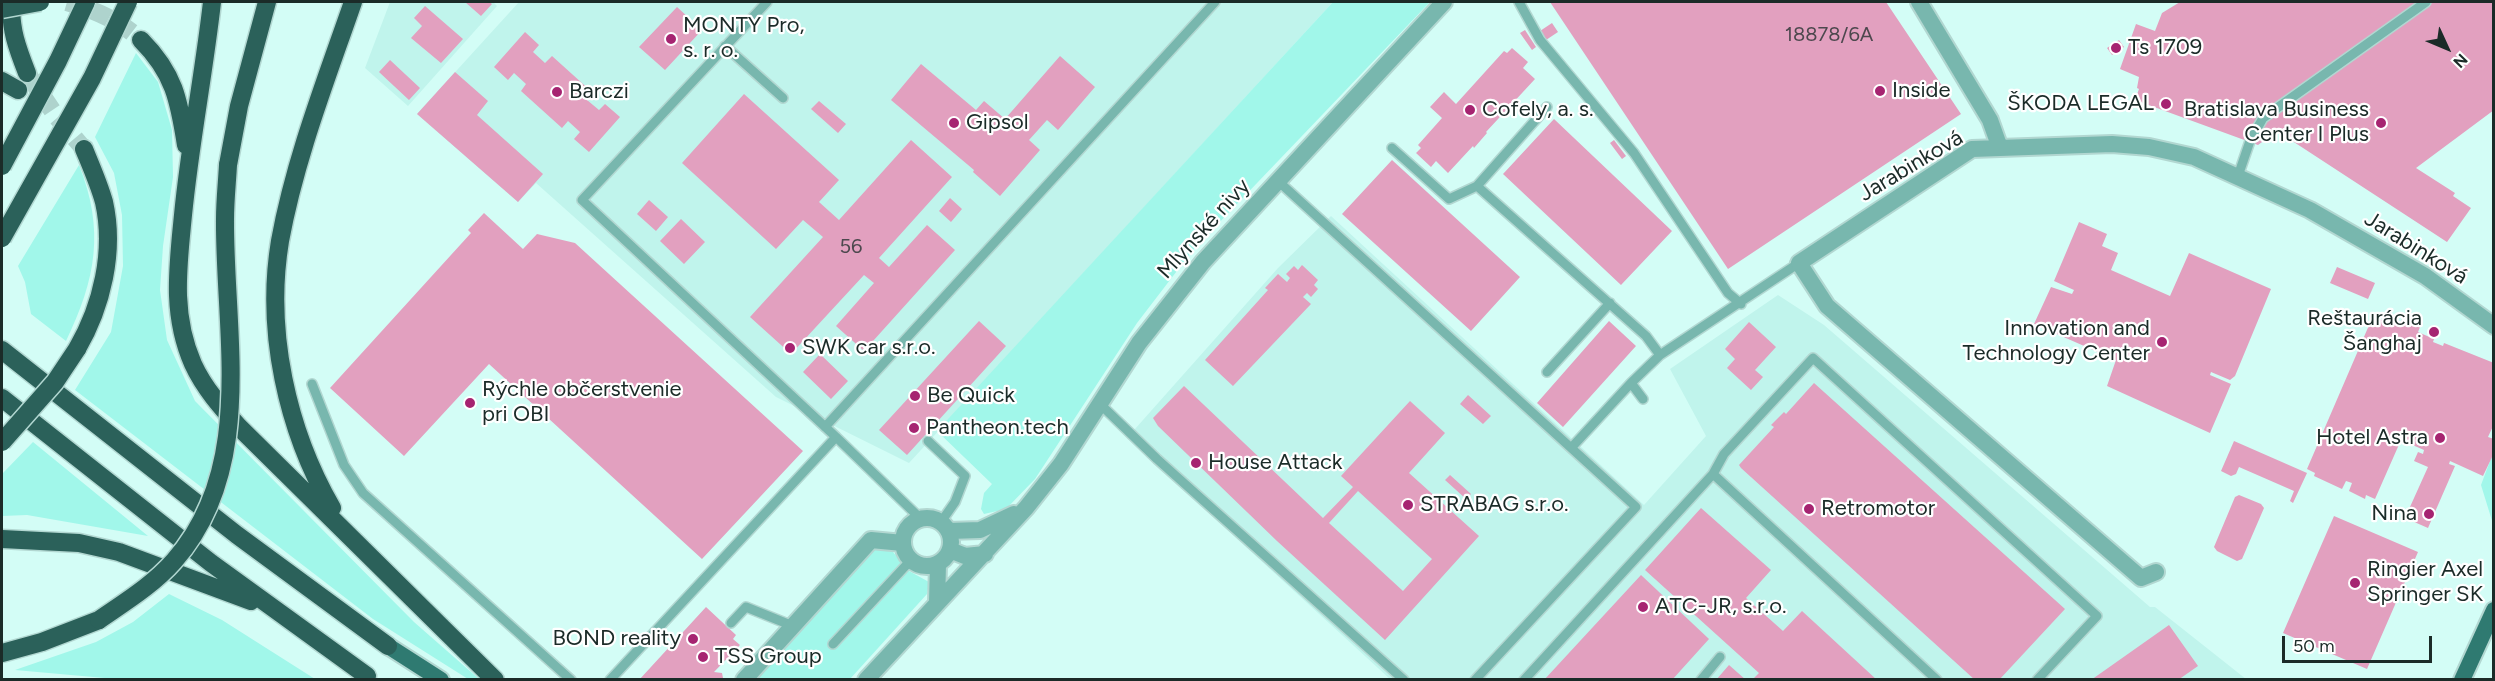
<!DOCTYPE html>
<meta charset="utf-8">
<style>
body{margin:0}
#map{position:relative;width:2495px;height:681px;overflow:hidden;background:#d3fdf6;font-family:Figtree,sans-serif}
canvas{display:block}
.frame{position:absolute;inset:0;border:3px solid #1b2b28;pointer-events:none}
.north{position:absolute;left:2417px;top:18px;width:60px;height:60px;-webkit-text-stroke:4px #fff;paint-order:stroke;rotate:134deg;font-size:16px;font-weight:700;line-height:24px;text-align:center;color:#1b2b28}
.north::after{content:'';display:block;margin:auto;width:21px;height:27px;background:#1b2b28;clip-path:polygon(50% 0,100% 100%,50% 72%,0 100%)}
.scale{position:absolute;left:2282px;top:636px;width:150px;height:27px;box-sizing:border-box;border:3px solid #1b2b28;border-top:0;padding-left:8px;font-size:18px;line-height:21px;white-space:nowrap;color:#1b2b28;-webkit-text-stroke:4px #fff;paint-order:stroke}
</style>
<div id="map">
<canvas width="2495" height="681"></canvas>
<div class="frame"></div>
<div class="north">N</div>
<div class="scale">50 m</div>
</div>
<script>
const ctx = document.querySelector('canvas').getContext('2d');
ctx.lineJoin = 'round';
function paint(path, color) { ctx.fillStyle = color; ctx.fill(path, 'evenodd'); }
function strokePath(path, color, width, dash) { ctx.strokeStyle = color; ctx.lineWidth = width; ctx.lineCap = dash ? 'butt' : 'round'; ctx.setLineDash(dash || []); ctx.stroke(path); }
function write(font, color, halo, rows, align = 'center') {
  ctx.font = font + ' Figtree,sans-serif'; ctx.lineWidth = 4.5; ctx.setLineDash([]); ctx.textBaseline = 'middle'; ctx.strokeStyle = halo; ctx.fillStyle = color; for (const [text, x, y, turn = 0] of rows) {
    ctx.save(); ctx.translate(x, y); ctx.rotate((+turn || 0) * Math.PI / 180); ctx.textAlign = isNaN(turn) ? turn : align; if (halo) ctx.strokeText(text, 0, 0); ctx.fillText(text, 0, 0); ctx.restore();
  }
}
paint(new Path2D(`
 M390 2H493L497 6 408 106 365 68Z
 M519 2H1333L909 463 776 397 536 183 518 202 417 114Z
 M1331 216 1644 505 1706 436 1670 369 1778 295 1824 325 2150 607H2155L2246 679H1390L1127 438 1278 268Z`), '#c0f4ec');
paint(new Path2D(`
 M1333 2H1430L1193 250 1137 323 1035 479 1006 509 984 514 981 509 984 493 992 484 937 431Z
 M136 53 158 82 172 130 173 177 163 246 160 290 167 340 195 401 414 622 479 679H468L373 619 75 390 111 332 123 266 122 215 114 173 95 137Z
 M79 165C105 230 96 279 66 341L31 314 25 282 18 266Z
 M33 442 148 536 27 515 2 516V474Z
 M2493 453V524L2481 485Z
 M875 548 893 552 909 571 929 582 927 594 850 679 755 680Z
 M169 594 222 620 315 679 127 680 15 670 96 642 133 622Z`), '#a1f7ea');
paint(new Path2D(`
 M465 2H489L492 4 481 16Z
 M1550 2H1886L1961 114 1728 269Z
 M2180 2H2494V110L2416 168 2455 193 2453 196 2471 208 2447 242 2277 131 2258 145 2135 100 2139 89 2137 88 2139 77 2120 69 2136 24 2155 31 2162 13Z
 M425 6 463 39 441 63 411 38 422 26 414 18Z
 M677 7 702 30 665 70 639 47Z
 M1552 23 1558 32 1546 40 1540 31Z
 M1525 30 1536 47 1532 50 1520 33Z
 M525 32 539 45 533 52 545 63 552 56 593 93 587 100 599 110 605 104 620 117 589 152 574 139 580 132 568 121 562 128 521 91 526 84 514 73 508 80 494 67Z
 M2119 40 2124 47 2112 55 2107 48Z
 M1512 48 1528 62 1523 68 1535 79 1486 132 1487 133 1474 148 1473 146 1448 173 1436 161 1431 167 1416 153 1421 148 1418 145 1442 118 1430 107 1444 92 1456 104 1504 51 1507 53Z
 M1060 56 1095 87 1058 130 1047 120 1029 140 1040 150 1000 196 973 172 974 170 891 100 921 64 976 110 984 101 1005 119Z
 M390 60 420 88 409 100 379 72Z
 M455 72 488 101 477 115 543 174 518 202 417 114Z
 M744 94 839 180 819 202 839 220 911 140 952 177 879 258 889 267 927 225 955 250 864 351 836 326 874 283 864 275 791 354 750 317 823 237 803 220 776 249 682 163Z
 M819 101 846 124 838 133 811 109Z
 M1554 119 1672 231 1621 285 1503 174Z
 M1614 140 1626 156 1622 159 1610 143Z
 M1392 160 1520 277 1471 331 1342 214Z
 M950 198 962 209 951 222 939 211Z
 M649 200 668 217 656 231 637 214Z
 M484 213 523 249 537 234 575 243 803 451 702 559 489 364 404 456 330 388 471 233 468 230Z
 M681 219 705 242 684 264 660 241Z
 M2079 222 2107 234 2102 246 2118 253 2111 270 2170 296 2189 253 2271 289 2235 376 2230 380 2211 372 2210 375 2231 384 2210 433 2107 386 2116 360 2034 324 2051 287 2072 294 2074 290 2054 281Z
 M1302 265 1318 280 1314 285 1318 289 1311 297 1307 293 1303 297 1311 304 1233 386 1205 360 1268 290 1265 288 1278 274 1287 282 1290 278 1286 274 1294 266 1298 270Z
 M2337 267 2375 283 2368 299 2330 283Z
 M2373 316 2382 320 2383 316 2400 324 2402 319 2420 327 2418 332 2434 339 2433 342 2443 346 2444 343 2494 363V424L2488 437 2494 439V453L2483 476 2450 461 2449 464 2455 466 2428 528 2405 518 2428 467 2414 461 2418 452 2423 454 2424 450 2401 440 2375 499 2366 495 2365 499 2349 491 2352 483 2346 481 2342 489 2314 476 2315 473 2307 469Z
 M979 321 1006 346 907 455 879 430Z
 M1609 321 1636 346 1563 427 1537 403Z
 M1749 322 1776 347 1755 370 1763 377 1751 390 1727 368 1735 359 1725 349Z
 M820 354 848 381 831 399 803 372Z
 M1814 383 2065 609 1999 680H1975L1741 468 1739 465 1774 427 1771 425 1784 412 1786 414Z
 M1184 386 1323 518 1353 487 1341 476 1410 401 1445 433 1409 473 1479 536 1385 640 1277 541 1158 426 1153 418ZM1358 491 1432 559 1403 591 1329 523Z
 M1468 395 1491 416 1483 424 1460 404Z
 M2234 441 2307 473 2293 503 2290 501 2294 491 2239 467 2236 474 2231 476 2221 471Z
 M1450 475 1471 494 1466 499 1445 480Z
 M2239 495 2261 504 2264 508 2242 559 2237 561 2217 551 2214 547 2235 497Z
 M1701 508 1771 570 1746 598 1783 631 1802 611 1877 680H1752L1759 673 1645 570Z
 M2334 516 2418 552 2367 669 2283 633Z
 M1641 575 1709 639 1672 680H1544Z
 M706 607 736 635 733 639 740 645 714 672 722 673 723 678 639 680Z
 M2169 625 2198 666 2178 680H2091Z
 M1729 665 1746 680H1716Z`), '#e2a0bf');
strokePath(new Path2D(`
 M67 2C94 10 119 20 141 40
 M27 73 56 116 84 149`), '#aed3cd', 18, [18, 9]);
const service = new Path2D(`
 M767 2 582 200 836 437
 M1519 2 1540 40 1634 153 1728 293 1741 304
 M725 46 783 98
 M1392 148 1449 199 1477 186 1646 336 1660 355
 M2238 176 2250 141 2263 118 2426 2
 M1278 181 1636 507 1475 680
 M1477 186 1547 107
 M1547 372 1610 303
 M1631 383 1643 399
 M312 384 344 465 363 493 571 680
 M1099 403 1157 459 1404 680
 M825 427 1215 2
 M928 441 965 476 955 502 941 522
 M1572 447 1631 383 1660 355 1799 263
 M1713 474 1937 680
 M731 623 746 607 793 626
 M833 644 911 560
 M610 680 836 437 921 519
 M1524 680 1713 474 1724 454 1813 358 2097 616 2037 680
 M1701 680 1720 657`);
const minor = new Path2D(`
 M1919 2 1990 120 2000 148
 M903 542a24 24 0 1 1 48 0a24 24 0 1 1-48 0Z
 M949 531 980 530 1014 514
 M950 550 965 556 985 554
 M2156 572 2141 578 1827 306 1799 263 1972 149 2112 144 2149 147 2194 157 2310 210 2425 276 2494 326
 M937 603 938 564
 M744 680 871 540 903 543
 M866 680 1026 508 1061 464 1139 343 1203 262 1444 2`);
const primary = new Path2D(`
 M388 646 441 680
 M2462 680 2494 610`);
const motorway = new Path2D(`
 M12 2C9 27 18 50 27 73
 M212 2C204 73 190 143 183 215 178 267 171 314 193 364 204 388 221 407 239 427L495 680
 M141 40C174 73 179 100 186 145
 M2 81 18 90
 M228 165 239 106 267 2
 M77 349C102 306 115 251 104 202 99 184 91 166 84 149
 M2 350 237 535 388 646
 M2 398 211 563 367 676
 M332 508C287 430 265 331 280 241 295 159 326 80 353 2
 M2 539 79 543 119 552 251 601
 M2 653 42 642 99 620`);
strokePath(service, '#b2d7d1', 12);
strokePath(minor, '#b2d7d1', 20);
strokePath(primary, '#b2d7d1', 20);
strokePath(motorway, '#b2d7d1', 21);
strokePath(service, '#78b7ae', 9);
strokePath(minor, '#78b7ae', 16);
strokePath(primary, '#2f7a71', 16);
strokePath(motorway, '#2b615a', 18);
const motorwayBridge = new Path2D(`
 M2 9 40 2
 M2 166 58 61 86 2
 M2 238 92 78 128 2
 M2 442 55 382 77 349
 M99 620C125 602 153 585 174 561 257 467 224 332 225 219 225 201 227 183 228 165`);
strokePath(motorwayBridge, '#b2d7d1', 21, []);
strokePath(motorwayBridge, '#2b615a', 18);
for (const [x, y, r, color] of [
 [671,39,6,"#a62471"],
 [2116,48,6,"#a62471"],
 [1880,91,6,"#a62471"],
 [557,92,6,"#a62471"],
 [2166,104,6,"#a62471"],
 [1470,110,6,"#a62471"],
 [954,123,6,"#a62471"],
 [2381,123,6,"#a62471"],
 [2434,332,6,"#a62471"],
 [2162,342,6,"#a62471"],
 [790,348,6,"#a62471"],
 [915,396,6,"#a62471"],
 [470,403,6,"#a62471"],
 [914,428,6,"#a62471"],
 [2440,438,6,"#a62471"],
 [1196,463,6,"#a62471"],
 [1408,505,6,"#a62471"],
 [1809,509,6,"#a62471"],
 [2429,514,6,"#a62471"],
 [2355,583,6,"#a62471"],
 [1643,607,6,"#a62471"],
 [693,639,6,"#a62471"],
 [703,657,6,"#a62471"]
]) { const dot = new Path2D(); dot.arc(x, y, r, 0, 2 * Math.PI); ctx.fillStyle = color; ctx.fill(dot); strokePath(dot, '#fff', 2); }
write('20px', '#4d484e', null, [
 ["18878/6A",1829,35],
 ["56",851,247]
]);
write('22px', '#1b2b28', '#fff', [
 ["MONTY Pro,",683,26],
 ["s. r. o.",683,51],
 ["Ts 1709",2128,48],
 ["Inside",1892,91],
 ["Barczi",569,92],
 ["ŠKODA LEGAL",2154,104,"right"],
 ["Cofely, a. s.",1482,110],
 ["Bratislava Business",2369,110,"right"],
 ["Center I Plus",2369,135,"right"],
 ["Gipsol",966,123],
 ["Reštaurácia",2422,319,"right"],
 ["Šanghaj",2422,344,"right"],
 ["Innovation and",2150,329,"right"],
 ["Technology Center",2150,354,"right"],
 ["SWK car s.r.o.",802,348],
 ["Rýchle občerstvenie",482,390],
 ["pri OBI",482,415],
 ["Be Quick",927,396],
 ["Pantheon.tech",926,428],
 ["Hotel Astra",2428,438,"right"],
 ["House Attack",1208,463],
 ["STRABAG s.r.o.",1420,505],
 ["Retromotor",1821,509],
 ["Nina",2417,514,"right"],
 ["Ringier Axel",2367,570],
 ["Springer SK",2367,595],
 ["ATC-JR, s.r.o.",1655,607],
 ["BOND reality",681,639,"right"],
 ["TSS Group",715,657]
], 'left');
write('22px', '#1b2b28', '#fff', [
 ["Jarabinková",1911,166,-31],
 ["Mlynské nivy",1204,229,-48],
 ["Jarabinková",2416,248,32]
]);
</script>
